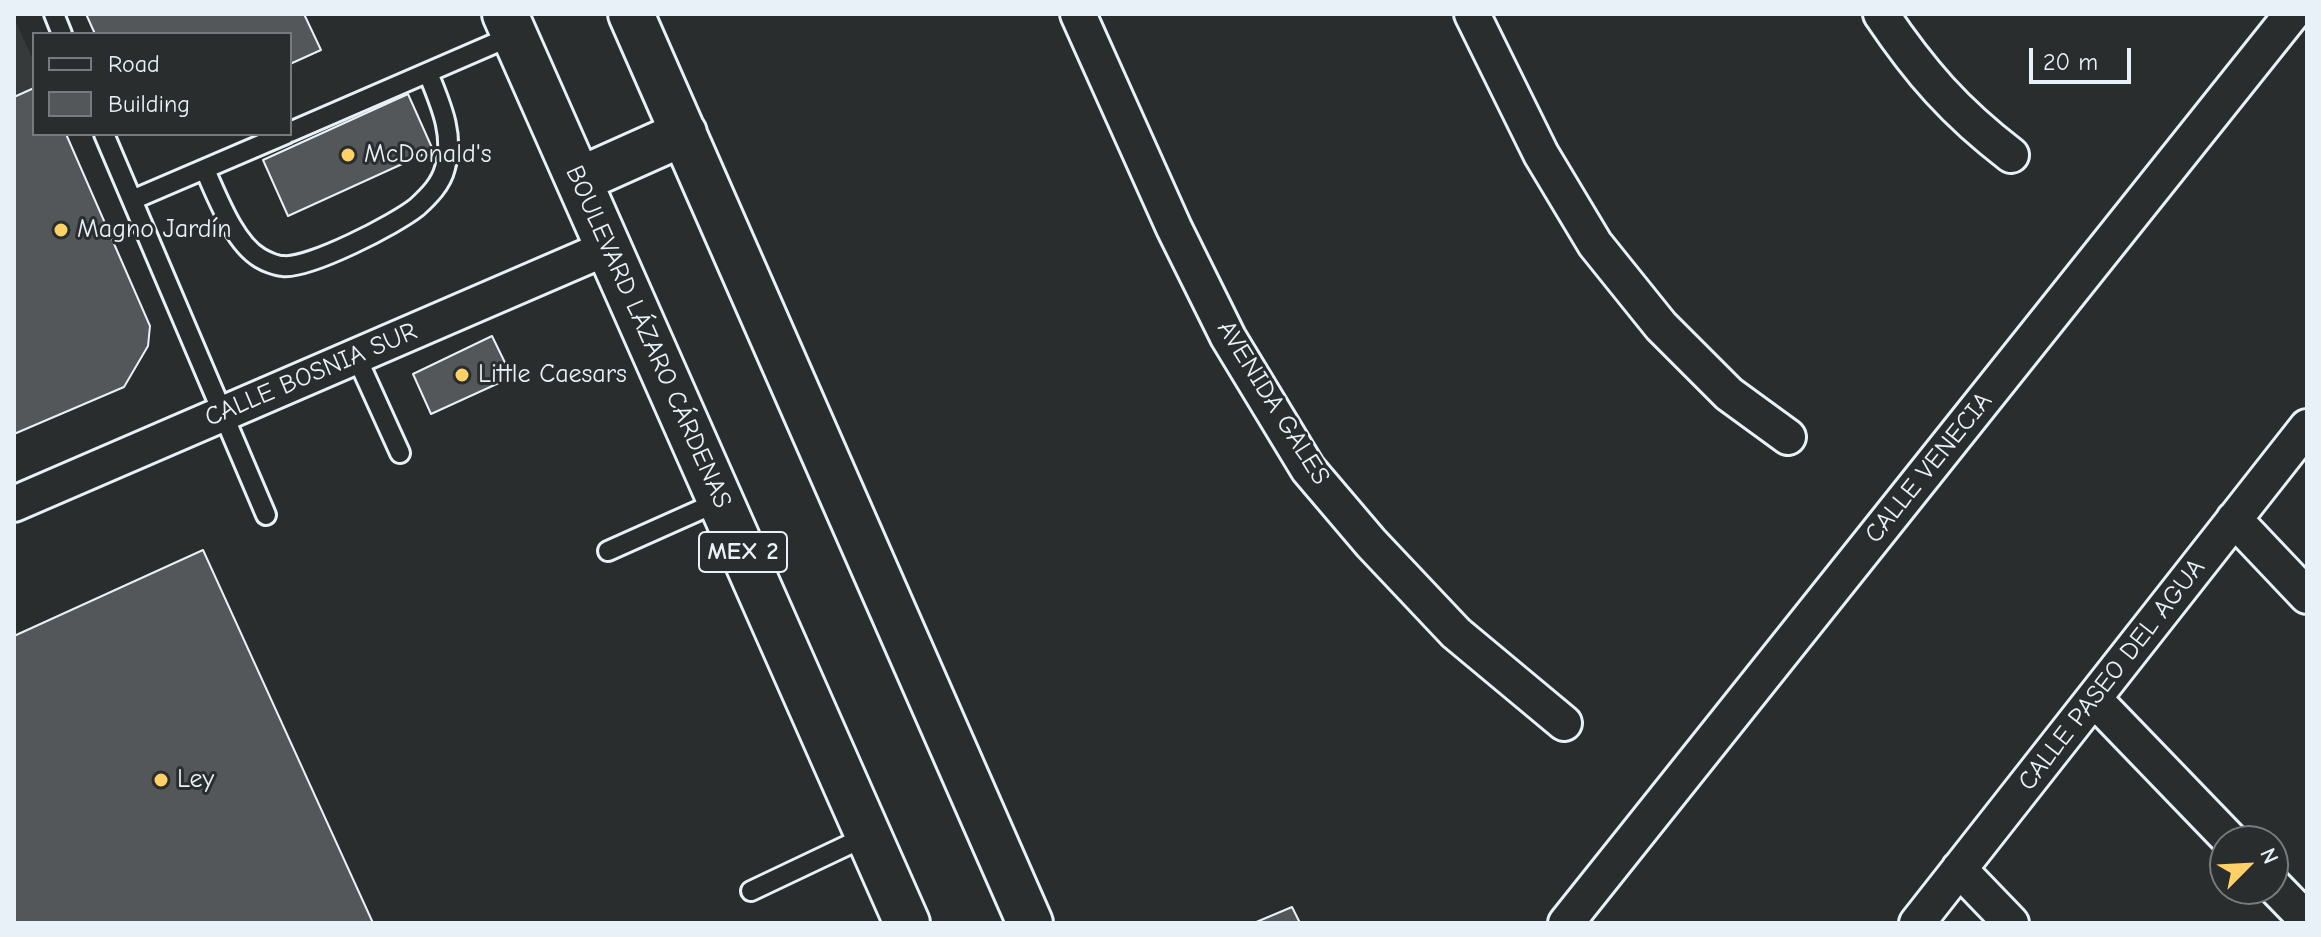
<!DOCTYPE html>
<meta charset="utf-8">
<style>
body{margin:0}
#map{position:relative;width:2321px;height:937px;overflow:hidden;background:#2a2d2e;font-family:"Comic Neue",sans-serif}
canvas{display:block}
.frame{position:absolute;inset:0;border:16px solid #e8f1f8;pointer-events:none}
.legend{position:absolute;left:32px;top:32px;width:260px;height:104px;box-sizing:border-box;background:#2a2d2e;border:2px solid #767b7f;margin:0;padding:10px 14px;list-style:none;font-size:24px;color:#e8f1f8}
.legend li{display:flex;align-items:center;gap:16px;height:40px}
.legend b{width:40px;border:2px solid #767b7f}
.north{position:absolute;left:2209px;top:825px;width:80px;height:80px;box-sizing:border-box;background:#2a2d2e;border:2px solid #767b7f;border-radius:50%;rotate:66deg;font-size:22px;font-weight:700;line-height:32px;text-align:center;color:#e8f1f8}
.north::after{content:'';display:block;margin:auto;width:28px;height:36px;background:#ffd166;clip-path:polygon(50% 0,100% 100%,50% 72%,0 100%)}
.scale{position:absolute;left:2029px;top:48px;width:102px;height:36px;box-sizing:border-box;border:4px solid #e8f1f8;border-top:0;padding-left:10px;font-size:24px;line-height:28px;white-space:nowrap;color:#e8f1f8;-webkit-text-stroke:6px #2a2d2e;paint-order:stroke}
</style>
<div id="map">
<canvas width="2321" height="937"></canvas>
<div class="frame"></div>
<ul class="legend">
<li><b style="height:10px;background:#2a2d2e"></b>Road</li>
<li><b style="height:22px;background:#535759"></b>Building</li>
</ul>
<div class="north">N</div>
<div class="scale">20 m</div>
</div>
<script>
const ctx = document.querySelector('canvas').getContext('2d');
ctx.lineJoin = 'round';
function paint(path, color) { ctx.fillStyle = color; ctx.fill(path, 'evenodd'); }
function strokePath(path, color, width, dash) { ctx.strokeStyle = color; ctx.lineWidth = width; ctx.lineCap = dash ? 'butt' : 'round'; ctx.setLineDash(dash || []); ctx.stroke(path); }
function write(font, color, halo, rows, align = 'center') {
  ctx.font = font + ' "Comic Neue",sans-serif'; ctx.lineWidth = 6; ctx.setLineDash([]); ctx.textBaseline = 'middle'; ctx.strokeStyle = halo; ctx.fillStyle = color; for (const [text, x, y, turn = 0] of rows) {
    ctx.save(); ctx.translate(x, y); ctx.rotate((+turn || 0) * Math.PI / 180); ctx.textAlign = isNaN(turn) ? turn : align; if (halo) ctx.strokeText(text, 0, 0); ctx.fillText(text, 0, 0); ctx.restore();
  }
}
paint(new Path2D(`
 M14 18 34 62V88L14 97Z`), '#363a3b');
const building = new Path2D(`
 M86 14H304L321 50 290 64V34H95Z
 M34 88V134H66L150 326 148 346 124 387 14 434V97Z
 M408 94 433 150 288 216 263 160Z
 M492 336 512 377 431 414 413 374Z
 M203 550 373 923H14V636Z
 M1292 907 1300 923H1254Z`);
paint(building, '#535759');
strokePath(building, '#e8f1f8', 2);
const service = new Path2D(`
 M54 14 62 34
 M290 132 514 35
 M104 134 266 515
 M205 170C217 196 234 243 260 258 265 261 276 266 283 266 309 269 396 224 417 207 429 196 441 184 445 168 455 135 440 103 428 73
 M132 200 286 134
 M356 356 400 453
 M608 551 720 501
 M751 891 869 835`);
const minor = new Path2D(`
 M1078 14 1174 228 1228 337 1308 469 1371 543 1456 633 1564 723
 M1472 14 1541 154 1595 244 1661 326 1729 394 1788 437
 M1881 14C1920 72 1955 112 2011 155
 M14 504 609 247
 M2234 519 2307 596
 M2095 700 2231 841
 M1959 869 2011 923
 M2273 885 2307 920
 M1566 923 2292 14
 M1917 923 2307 427`);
const primary = new Path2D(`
 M505 14 907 923
 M631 14 1030 923
 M579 180 684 133`);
strokePath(service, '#e8f1f8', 24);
strokePath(minor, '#e8f1f8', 40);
strokePath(primary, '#e8f1f8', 50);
strokePath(service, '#2a2d2e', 18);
strokePath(minor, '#2a2d2e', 34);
strokePath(primary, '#2a2d2e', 44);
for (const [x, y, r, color] of [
 [348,155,8,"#ffd166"],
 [61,230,8,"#ffd166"],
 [462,375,8,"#ffd166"],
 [161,780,8,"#ffd166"]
]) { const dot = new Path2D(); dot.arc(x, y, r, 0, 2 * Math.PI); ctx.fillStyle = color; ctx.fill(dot); strokePath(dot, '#2a2d2e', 3); }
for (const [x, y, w] of [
 [743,552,88]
]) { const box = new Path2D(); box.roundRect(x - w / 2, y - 20, w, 40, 6); ctx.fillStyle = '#2a2d2e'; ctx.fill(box); strokePath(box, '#e8f1f8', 2); }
write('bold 24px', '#e8f1f8', null, [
 ["MEX 2",743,552]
]);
write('26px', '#e8f1f8', '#2a2d2e', [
 ["McDonald's",364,155],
 ["Magno Jardín",77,230],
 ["Little Caesars",478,375],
 ["Ley",177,780]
], 'left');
write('26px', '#e8f1f8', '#2a2d2e', [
 ["BOULEVARD LÁZARO CÁRDENAS",648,337,66],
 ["CALLE BOSNIA SUR",311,375,-23],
 ["AVENIDA GALES",1273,403,58],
 ["CALLE VENECIA",1929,468,-51],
 ["CALLE PASEO DEL AGUA",2112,675,-52]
]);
</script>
